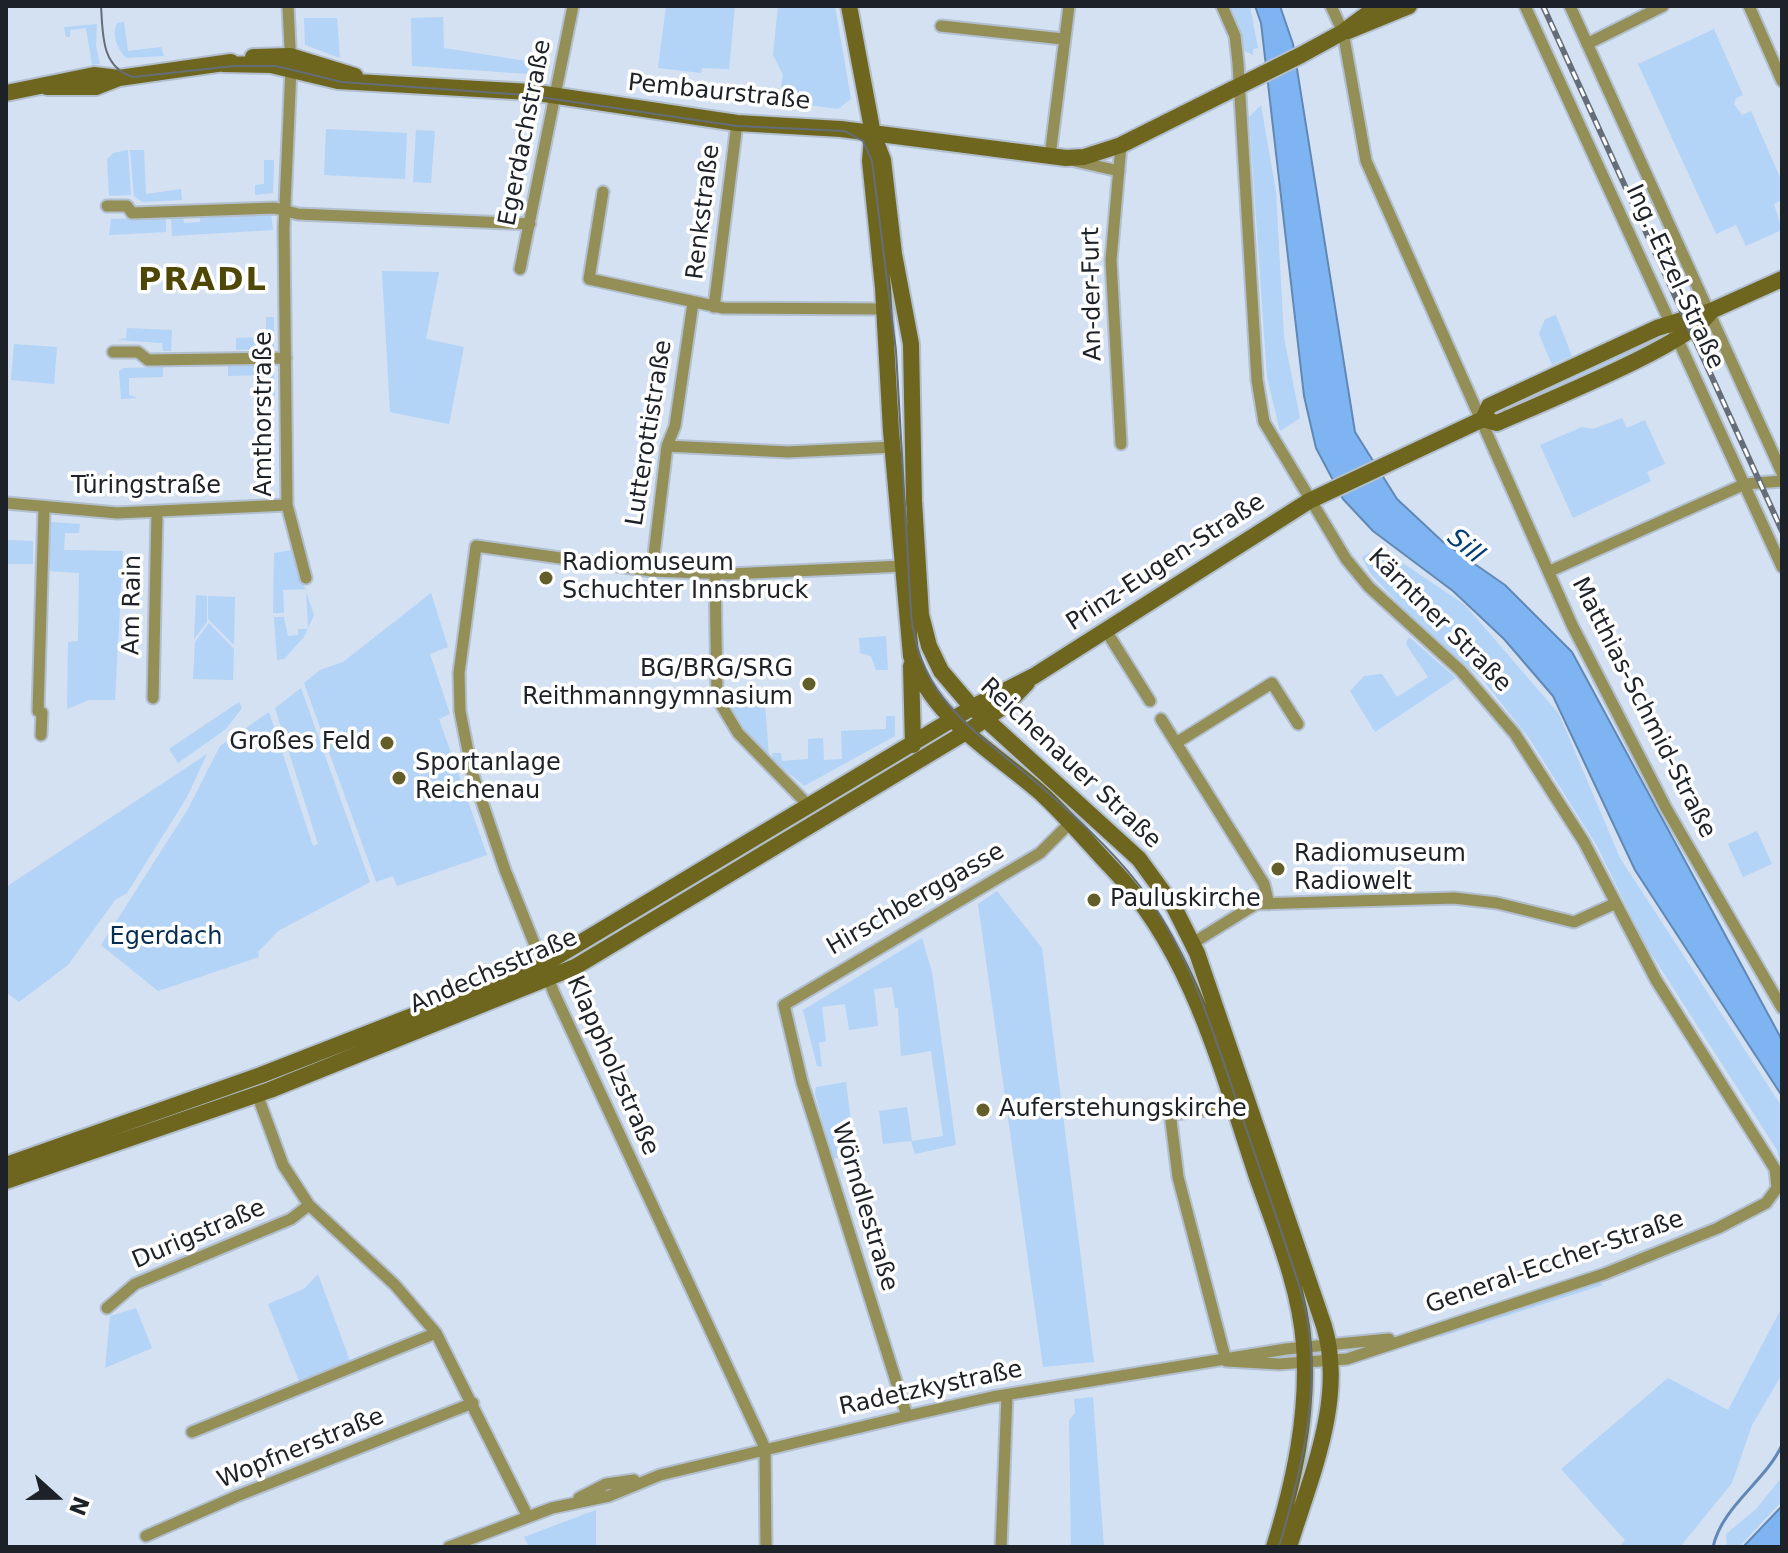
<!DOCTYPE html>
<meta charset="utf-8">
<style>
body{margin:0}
#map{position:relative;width:1788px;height:1553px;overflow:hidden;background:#d3e1f2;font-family:"DejaVu Sans",sans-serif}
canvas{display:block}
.frame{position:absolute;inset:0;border:8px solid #1d2228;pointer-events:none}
.north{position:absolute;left:16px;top:1457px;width:80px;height:80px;-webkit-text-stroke:6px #fff;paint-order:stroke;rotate:111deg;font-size:22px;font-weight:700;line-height:32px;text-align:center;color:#1d2228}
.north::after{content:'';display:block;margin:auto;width:28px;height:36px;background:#1d2228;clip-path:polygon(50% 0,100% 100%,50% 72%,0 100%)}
</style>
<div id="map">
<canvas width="1788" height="1553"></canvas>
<div class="frame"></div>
<div class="north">N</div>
</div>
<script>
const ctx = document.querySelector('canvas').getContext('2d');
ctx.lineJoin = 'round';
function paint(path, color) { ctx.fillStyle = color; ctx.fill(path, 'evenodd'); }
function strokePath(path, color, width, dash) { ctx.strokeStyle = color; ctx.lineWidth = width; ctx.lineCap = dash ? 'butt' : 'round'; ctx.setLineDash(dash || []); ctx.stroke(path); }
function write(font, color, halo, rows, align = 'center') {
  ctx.font = font + ' "DejaVu Sans",sans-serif'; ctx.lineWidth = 7; ctx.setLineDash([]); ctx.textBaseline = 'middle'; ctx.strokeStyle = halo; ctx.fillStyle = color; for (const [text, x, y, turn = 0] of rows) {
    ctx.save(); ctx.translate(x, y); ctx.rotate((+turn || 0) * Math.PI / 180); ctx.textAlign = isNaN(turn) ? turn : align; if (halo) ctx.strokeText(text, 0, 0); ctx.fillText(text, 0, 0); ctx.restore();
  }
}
paint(new Path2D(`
 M666 6H735L729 69 702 68 701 73 658 68Z
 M778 6H835L851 99 838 109 779 101 783 75 773 55Z
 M1226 6H1250L1258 48 1253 49V55L1242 50 1241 35Z
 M443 17 444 48 545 64 543 75 412 66 411 18Z
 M304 18H337L340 58 305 45Z
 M124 22 128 51 161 47 164 56 126 58C118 49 111 35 117 23Z
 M97 24 96 46 100 64 92 65 86 28 70 30V37H66L64 27Z
 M1714 29 1743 95 1736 98 1734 104 1742 115 1751 111 1782 182V200L1774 204 1782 230 1746 246 1736 225 1716 234 1638 64Z
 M1261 105 1276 192 1284 337 1300 418 1280 431 1267 377 1249 117Z
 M326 129 407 133 405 179 324 175Z
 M416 130 435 131 431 183 413 182Z
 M128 150 131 195 109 196 107 159 113 153Z
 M130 150H144L146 194 181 189 182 200 142 202 134 196Z
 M264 160H274L273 193 255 195V185L264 184Z
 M271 213 273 230 172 236 171 217 183 216 184 223 200 222V215Z
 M166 217V232L109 235 111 219Z
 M382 271 439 272 426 339 464 347 449 424 390 412Z
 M1556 315 1572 356 1552 365 1539 334 1545 319Z
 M266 317H274V349L236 350V338L266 337Z
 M127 328 172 330 171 351H163L162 343 117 340 126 338Z
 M1663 332 1667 341 1501 416 1498 409Z
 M14 344 57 347 54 384 11 380Z
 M228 365 270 366 274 373 275 395 267 394 266 375 228 376Z
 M163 367V377L129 378V395L137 398 121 399 119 371 124 368Z
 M1622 418 1627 428 1645 420 1665 464 1647 472 1651 481 1573 518 1540 445 1582 427 1593 429Z
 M50 522 80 524 79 533H65L64 550 123 551 115 700H89L67 709 68 642 78 641 79 573 48 571Z
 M6 540 33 541V564H6Z
 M1379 547 1465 605 1559 714 1620 858 1782 1107V1168L1777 1150 1645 944 1597 846 1529 738 1482 679 1409 615 1370 573 1362 557Z
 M292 550 314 615 304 637 284 659 277 660 274 617H284L288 636 298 635V629H308L306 589 283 590 284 613H273L274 553Z
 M431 593 448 647 430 654 450 714 439 719 487 855 397 886 393 876 376 882 304 683 320 670 343 662Z
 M196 595 207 596V622L194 639Z
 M208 596 235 597 234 645 208 619Z
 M209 623 234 649 233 680 193 679 195 642Z
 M886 636 888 670H876L871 656 860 653 859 638Z
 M1409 637 1456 678 1375 732 1350 691 1364 676 1382 674 1397 697 1428 677 1406 644Z
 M301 688 370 882 278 931 258 952 259 957 158 991 101 945 188 809 220 746 269 712 313 846 318 844 275 708Z
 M764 690 769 756 747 734 724 698Z
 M239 702 242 708 226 729 178 763 169 749Z
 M886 716H895V736L804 786 773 760 772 753H781L782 761 808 759V739L823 738 824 760 842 759 841 731 886 729Z
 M207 754 187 797 127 893 115 900 68 965 19 1002 6 992V887Z
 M868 778 869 781 573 959 571 955Z
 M1757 831 1772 864 1743 877 1728 844Z
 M997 891 1042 948 1094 1362 1043 1367 978 904Z
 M922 938 932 972 956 1145 915 1154 911 1141 883 1144 879 1111 907 1107 912 1141 943 1136 931 1051 901 1056 898 1008H895L892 987 874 989 878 1026 849 1030 845 1004 822 1007 826 1041 819 1043 822 1067 817 1066 803 1010Z
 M846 1082 855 1153 833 1159 815 1094 816 1087Z
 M318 1274 350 1361 299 1381 268 1304 304 1289Z
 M1598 1282 1603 1285 1440 1337 1441 1333Z
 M1782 1307V1374L1752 1425 1732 1483 1680 1547H1619L1625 1540 1561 1469 1668 1378 1728 1410Z
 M136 1308 152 1348 105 1368 110 1316Z
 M1093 1397 1104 1547H1071L1069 1420 1075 1413 1074 1399Z
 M1782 1477V1501L1739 1547H1727L1726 1534 1756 1509Z
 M596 1510V1547H529L524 1537Z`), '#b3d3f7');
const water = new Path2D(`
 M1255 6H1280L1293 44 1355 432 1397 499 1443 542 1505 585 1572 652 1782 1040V1096L1635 870 1553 696 1504 639 1453 591 1373 531 1343 499 1316 448 1304 396 1261 23Z
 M1782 1506V1547H1743Z`);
paint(water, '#7eb4f2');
strokePath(water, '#6188b5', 2);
strokePath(new Path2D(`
 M1713 1547C1722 1506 1765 1482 1782 1445`), '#6188b5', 3);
const street = new Path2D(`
 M288 6 291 68 284 228 287 505 306 578
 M1222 6 1235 36 1238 63 1257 380 1264 422 1346 559 1369 587 1461 671 1515 734 1584 842 1656 980 1775 1169 1777 1188 1766 1203 1718 1228 1604 1274 1347 1359 1279 1364 1226 1361
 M1331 6 1343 32 1366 161 1572 625 1666 808 1782 1008
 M1525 6 1782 567
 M1570 6 1782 473
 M1749 6 1782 81
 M941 26 1063 39
 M1587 44 1663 6
 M1050 156 1069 6
 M1075 161 1119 171
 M603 192 589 279 723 308 885 309
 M107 206H127L132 213 275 208 298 214 530 224
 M520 269 573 6
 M714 307 737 123
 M113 352H138L148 360 286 358
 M1121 444 1111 260 1121 145
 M667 446 788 452 893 447
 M6 503 117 513 287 505
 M652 571 667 446 675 426 693 303
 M1550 571 1745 484 1782 481
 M715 573 717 698 738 733 810 807
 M1105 629 1150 701
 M153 698 157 513
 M1161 719 1264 884 1269 904
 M41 735 42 713 38 711 44 509
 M1176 743 1272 683 1298 724
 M1193 943 1256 904 1454 898 1497 903 1574 922 1614 904
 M257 1094 283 1165 309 1205 395 1285 436 1333 528 1517
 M107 1308 135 1284 291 1219 309 1205
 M1226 1361 1178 1177 1171 1121 1173 1114 1216 1109 1232 1103
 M907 1416 802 1082 784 1005 1040 853 1069 824
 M192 1432 436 1333
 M579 1498 606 1484 634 1480
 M146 1536 237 1496 473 1403
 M449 1547 552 1508 609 1496 660 1475 907 1416 992 1397 1286 1349 1389 1339
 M766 1547 765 1448 554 993 505 870 472 772 460 711 459 673 476 546 652 571 730 574 903 566
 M1001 1547 1007 1395`);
const secondary = new Path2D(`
 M849 6 873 134 883 160 894 254 911 344 914 501 921 615 929 646 941 671 970 705 1139 859 1174 907 1197 953 1324 1326C1346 1398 1310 1478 1289 1547
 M1348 31 1409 6
 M253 57 290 56 355 76
 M223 64 271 65 338 81 531 92 737 123 841 129 1066 158 1084 157 1121 145 1301 55 1343 32 1378 6
 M47 87H96L119 78 231 62
 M6 93 94 75 119 78
 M872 137 870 161 883 288 891 431 911 656C934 720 993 751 1042 794 1067 817 1089 844 1112 868 1193 953 1221 1069 1257 1177 1276 1231 1300 1288 1304 1345 1309 1414 1294 1482 1274 1547
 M1483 419 1489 406 1657 328 1711 311 1782 279
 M911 666 913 745
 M6 1165 261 1075 543 965 973 707 1034 676 1309 501 1483 419 1497 423C1539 404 1693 343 1711 311
 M6 1181 270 1090 575 967 971 729 1007 704 1027 683`);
strokePath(street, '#b2bfce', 15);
strokePath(secondary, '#b2bfce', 20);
strokePath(street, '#948e57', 11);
strokePath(secondary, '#6e661f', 16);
strokePath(new Path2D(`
 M101 6C103 35 101 67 133 77L234 66H276L342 82 526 95 737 126 845 131 863 141 872 161 896 351 911 613C918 696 972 729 1031 778 1068 810 1109 846 1139 885 1187 947 1209 1019 1234 1093 1256 1158 1279 1223 1300 1288 1326 1375 1304 1462 1279 1547`), '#656e78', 2);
const rail = new Path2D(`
 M1543 6 1782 531`);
strokePath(rail, '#656e78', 6);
strokePath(rail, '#fff', 3, [9]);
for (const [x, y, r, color] of [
 [546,578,8,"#635d29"],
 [809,684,8,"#635d29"],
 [387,743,8,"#635d29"],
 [399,778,8,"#635d29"],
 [1278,869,8,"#635d29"],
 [1094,900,8,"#635d29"],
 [983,1110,8,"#635d29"]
]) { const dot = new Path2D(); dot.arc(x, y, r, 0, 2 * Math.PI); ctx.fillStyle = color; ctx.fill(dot); strokePath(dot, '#fff', 3); }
write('24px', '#1d2228', '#fff', [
 ["Pembaurstraße",719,93,6],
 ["Egerdachstraße",526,133,-79],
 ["Renkstraße",704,212,-83],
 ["Ing.-Etzel-Straße",1674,277,65],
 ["An-der-Furt",1093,294,-91],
 ["Amthorstraße",265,414,-90],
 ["Lutterottistraße",650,433,-81],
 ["Türingstraße",146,487],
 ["Prinz-Eugen-Straße",1166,563,-33],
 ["Am Rain",133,605,-89],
 ["Kärntner Straße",1439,621,45],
 ["Matthias-Schmid-Straße",1643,708,63],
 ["Reichenauer Straße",1070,764,43],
 ["Hirschberggasse",916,900,-30],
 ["Andechsstraße",494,972,-23],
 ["Klappholzstraße",612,1066,66],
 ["Wörndlestraße",864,1207,73],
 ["Durigstraße",199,1235,-23],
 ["General-Eccher-Straße",1555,1263,-19],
 ["Radetzkystraße",931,1389,-12],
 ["Wopfnerstraße",301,1449,-22]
]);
write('24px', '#1d2228', '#fff', [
 ["Radiomuseum",562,564],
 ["Schuchter Innsbruck",562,592],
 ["BG/BRG/SRG",793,670,"right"],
 ["Reithmanngymnasium",793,698,"right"],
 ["Großes Feld",371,743,"right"],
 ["Sportanlage",415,764],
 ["Reichenau",415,792],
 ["Radiomuseum",1294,855],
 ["Radiowelt",1294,883],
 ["Pauluskirche",1110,900],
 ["Auferstehungskirche",999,1110]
], 'left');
write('24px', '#052d54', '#fff', [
 ["Egerdach",166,938]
]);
write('italic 26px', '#003e75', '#fff', [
 ["Sill",1465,547,40]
]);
ctx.letterSpacing = '2px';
write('bold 32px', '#4e4705', '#fff', [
 ["PRADL",203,282]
]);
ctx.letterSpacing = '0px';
</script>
